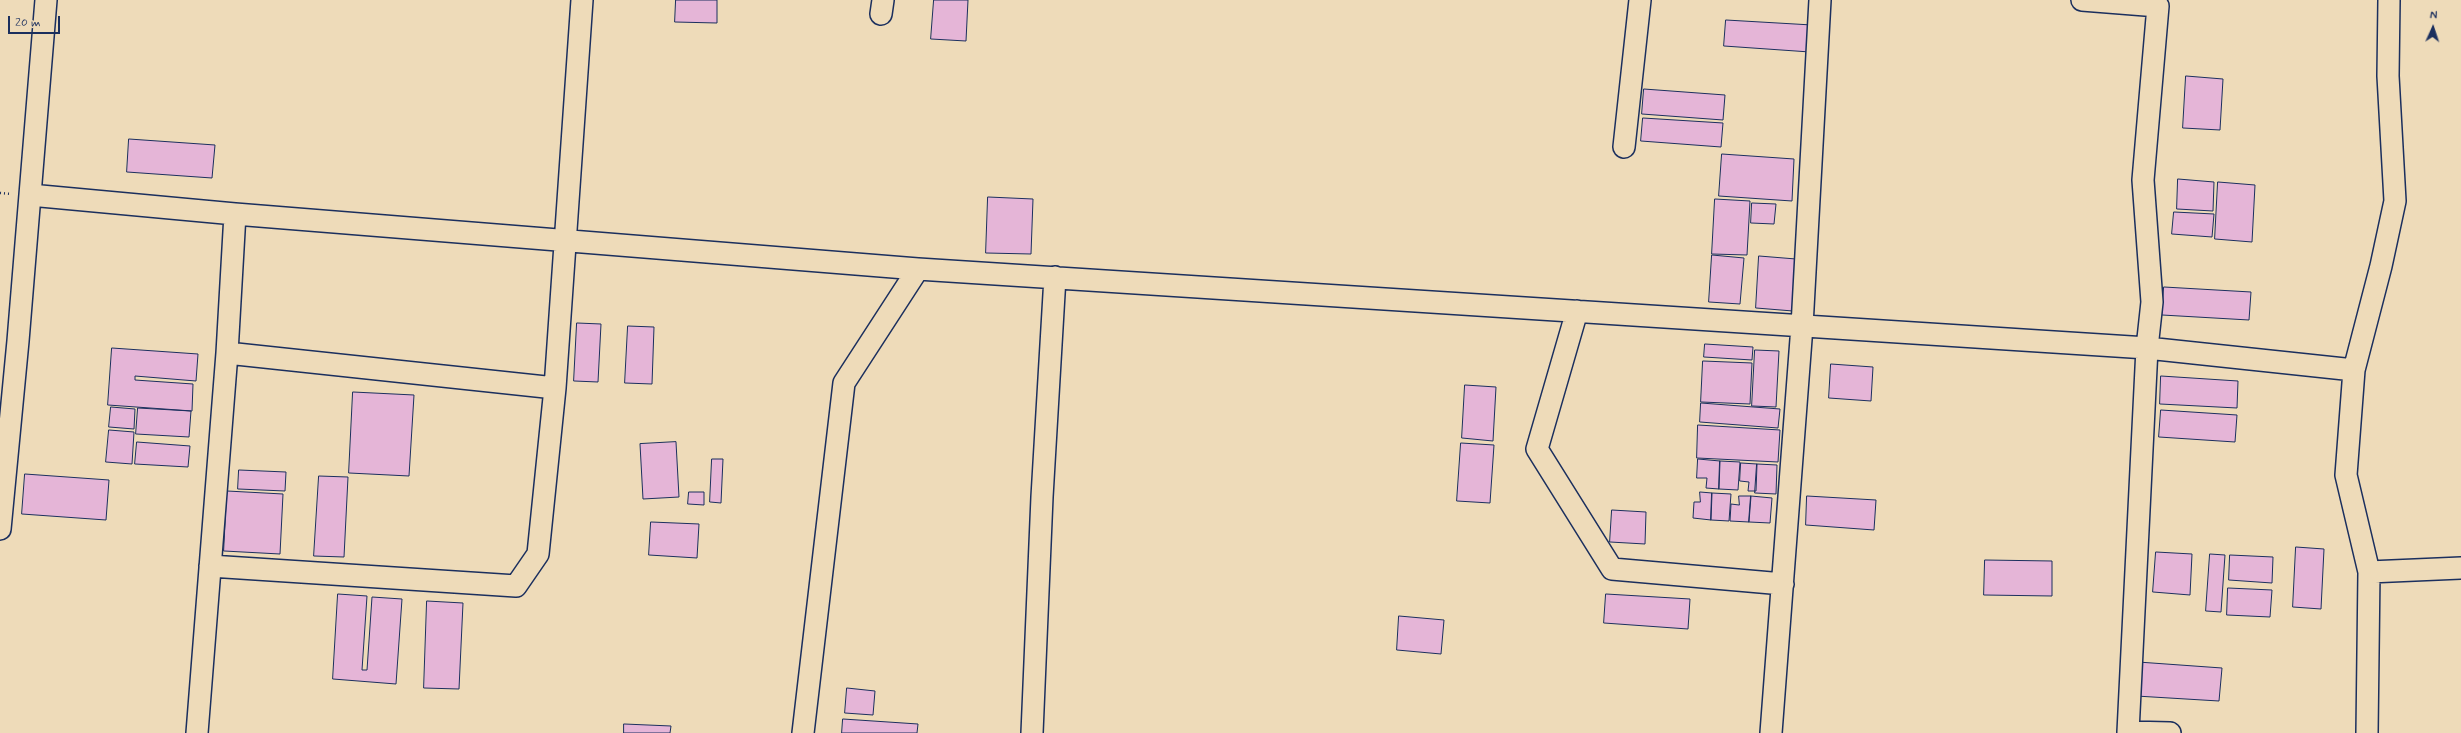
<!DOCTYPE html>
<style>
body{margin:0}
#map{position:relative;width:2461px;height:733px;overflow:hidden;background:#eedbb9;font-family:Mynerve,sans-serif}
canvas{display:block}
.north{position:absolute;left:2413px;top:8px;width:40px;height:40px;-webkit-text-stroke:3px #eedbb9;paint-order:stroke;rotate:3deg;font-size:11px;font-weight:700;line-height:16px;text-align:center;color:#1b2f5e}
.north::after{content:'';display:block;margin:auto;width:14px;height:18px;background:#1b2f5e;clip-path:polygon(50% 0,100% 100%,50% 72%,0 100%)}
.scale{position:absolute;left:8px;top:16px;width:52px;height:18px;box-sizing:border-box;border:2px solid #1b2f5e;border-top:0;padding-left:5px;font-size:12px;line-height:14px;white-space:nowrap;color:#1b2f5e;-webkit-text-stroke:3px #eedbb9;paint-order:stroke}
</style>
<div id="map">
<canvas width="2461" height="733"></canvas>
<div class="north">N</div>
<div class="scale">20 m</div>
</div>
<script>
const ctx = document.querySelector('canvas').getContext('2d');
ctx.lineJoin = 'round';
function paint(path, color) { ctx.fillStyle = color; ctx.fill(path, 'evenodd'); }
function strokePath(path, color, width, dash) { ctx.strokeStyle = color; ctx.lineWidth = width; ctx.lineCap = dash ? 'butt' : 'round'; ctx.setLineDash(dash || []); ctx.stroke(path); }
const building = new Path2D(`
 M676 0H717V23L675 22Z
 M934 0H968L966 41 931 39Z
 M1726 20 1812 25 1810 52 1724 46Z
 M2186 76 2223 79 2220 130 2183 128Z
 M1644 89 1725 95 1723 120 1642 114Z
 M1643 118 1723 123 1721 147 1641 141Z
 M129 139 215 145 212 178 127 172Z
 M1722 154 1794 159 1792 201 1719 196Z
 M2178 179 2214 182 2213 211 2177 209Z
 M2218 182 2255 185 2252 242 2215 239Z
 M988 197 1033 199 1031 254 986 253Z
 M1715 199 1750 201 1747 255 1712 254Z
 M1752 203 1776 204 1774 224 1751 223Z
 M2174 212 2214 214 2212 237 2172 234Z
 M1712 255 1744 258 1740 304 1709 302Z
 M1759 256 1796 259 1793 311 1756 308Z
 M2164 287 2251 292 2249 320 2162 315Z
 M577 323 601 324 598 382 574 381Z
 M628 326 654 327 652 384 625 383Z
 M1705 344 1753 347 1752 360 1704 357Z
 M112 348 198 354 196 381 135 376V380L193 384 192 411 108 405Z
 M1755 350 1779 351 1776 407 1752 406Z
 M1703 361 1752 363 1750 404 1701 402Z
 M1831 364 1873 367 1871 401 1829 398Z
 M2161 376 2238 381 2237 408 2160 404Z
 M1465 385 1496 387 1493 441 1462 438Z
 M353 392 414 395 409 476 349 473Z
 M1701 403 1780 409 1778 428 1700 422Z
 M111 407 135 409 134 429 109 427Z
 M138 408 191 411 189 437 136 434Z
 M2161 410 2237 415 2235 442 2159 437Z
 M1698 425 1780 430 1778 462 1697 458Z
 M109 430 134 432 132 464 106 462Z
 M137 442 190 446 188 467 135 464Z
 M676 442 679 497 643 499 640 444Z
 M1461 443 1494 445 1490 503 1457 501Z
 M712 459H723L721 503 710 502Z
 M1698 459 1720 461 1719 489 1706 488 1707 478H1697Z
 M1720 461 1740 462 1738 490 1719 489Z
 M1741 463 1757 464 1756 491H1748L1749 482 1740 481Z
 M1757 464 1777 465 1776 494 1755 493Z
 M239 470 286 472 285 491 238 489Z
 M25 474 109 480 106 520 22 514Z
 M319 476 348 477 344 557 314 556Z
 M227 491 283 494 280 554 224 551Z
 M689 492H704V505L688 504Z
 M1700 492 1712 493 1711 520 1693 518 1694 502H1700Z
 M1712 493 1731 494 1729 521 1711 520Z
 M1739 496H1751L1749 522 1730 521 1731 504 1739 505Z
 M1751 496 1772 498 1770 523 1749 522Z
 M1807 496 1876 500 1874 530 1806 525Z
 M1612 510 1646 512 1645 544 1610 542Z
 M651 522 699 524 697 558 649 555Z
 M2296 547 2324 549 2321 609 2293 607Z
 M2156 552 2192 554 2190 595 2153 592Z
 M2210 554 2225 555 2221 612 2206 611Z
 M2230 555 2273 557 2272 583 2229 580Z
 M1985 560 2052 561V596L1984 595Z
 M2228 588 2272 590 2270 617 2227 615Z
 M338 594 367 596 362 670H367L372 597 402 599 396 684 333 679Z
 M1606 594 1690 599 1688 629 1604 623Z
 M427 601 463 603 459 689 424 688Z
 M1399 616 1444 620 1441 654 1397 650Z
 M2138 662 2222 668 2219 701 2136 696Z
 M847 688 875 691 873 715 845 713Z
 M843 719 918 724 917 733H842Z
 M624 724 671 726 670 733H624Z`);
paint(building, '#e5b5d7');
strokePath(building, '#1b2f5e', 1);
const minor = new Path2D(`
 M2082 0 2158 6 2143 180 2152 302 2147 348 2128 732 2170 733
 M881 14 883 0
 M1624 147 1640 0
 M30 195 235 214 918 269 2147 348 2354 370
 M1577 311 1537 449 1612 569 1783 584
 M227 353 555 388
 M0 529 18 341 46 0
 M210 566 516 586 538 554 555 388 582 0
 M2369 572 2461 568
 M197 733 227 353 235 214
 M803 733 844 383 918 269
 M1032 733 1042 497 1055 277
 M1771 733 1802 326 1820 0
 M2367 733 2369 572 2346 475 2354 370 2381 266 2395 201 2388 76 2389 0`);
strokePath(minor, '#1b2f5e', 24);
strokePath(new Path2D(`
 M0 193 11 194`), '#1b2f5e', 2.5, [1, 3]);
strokePath(minor, '#eedbb9', 21);
</script>
